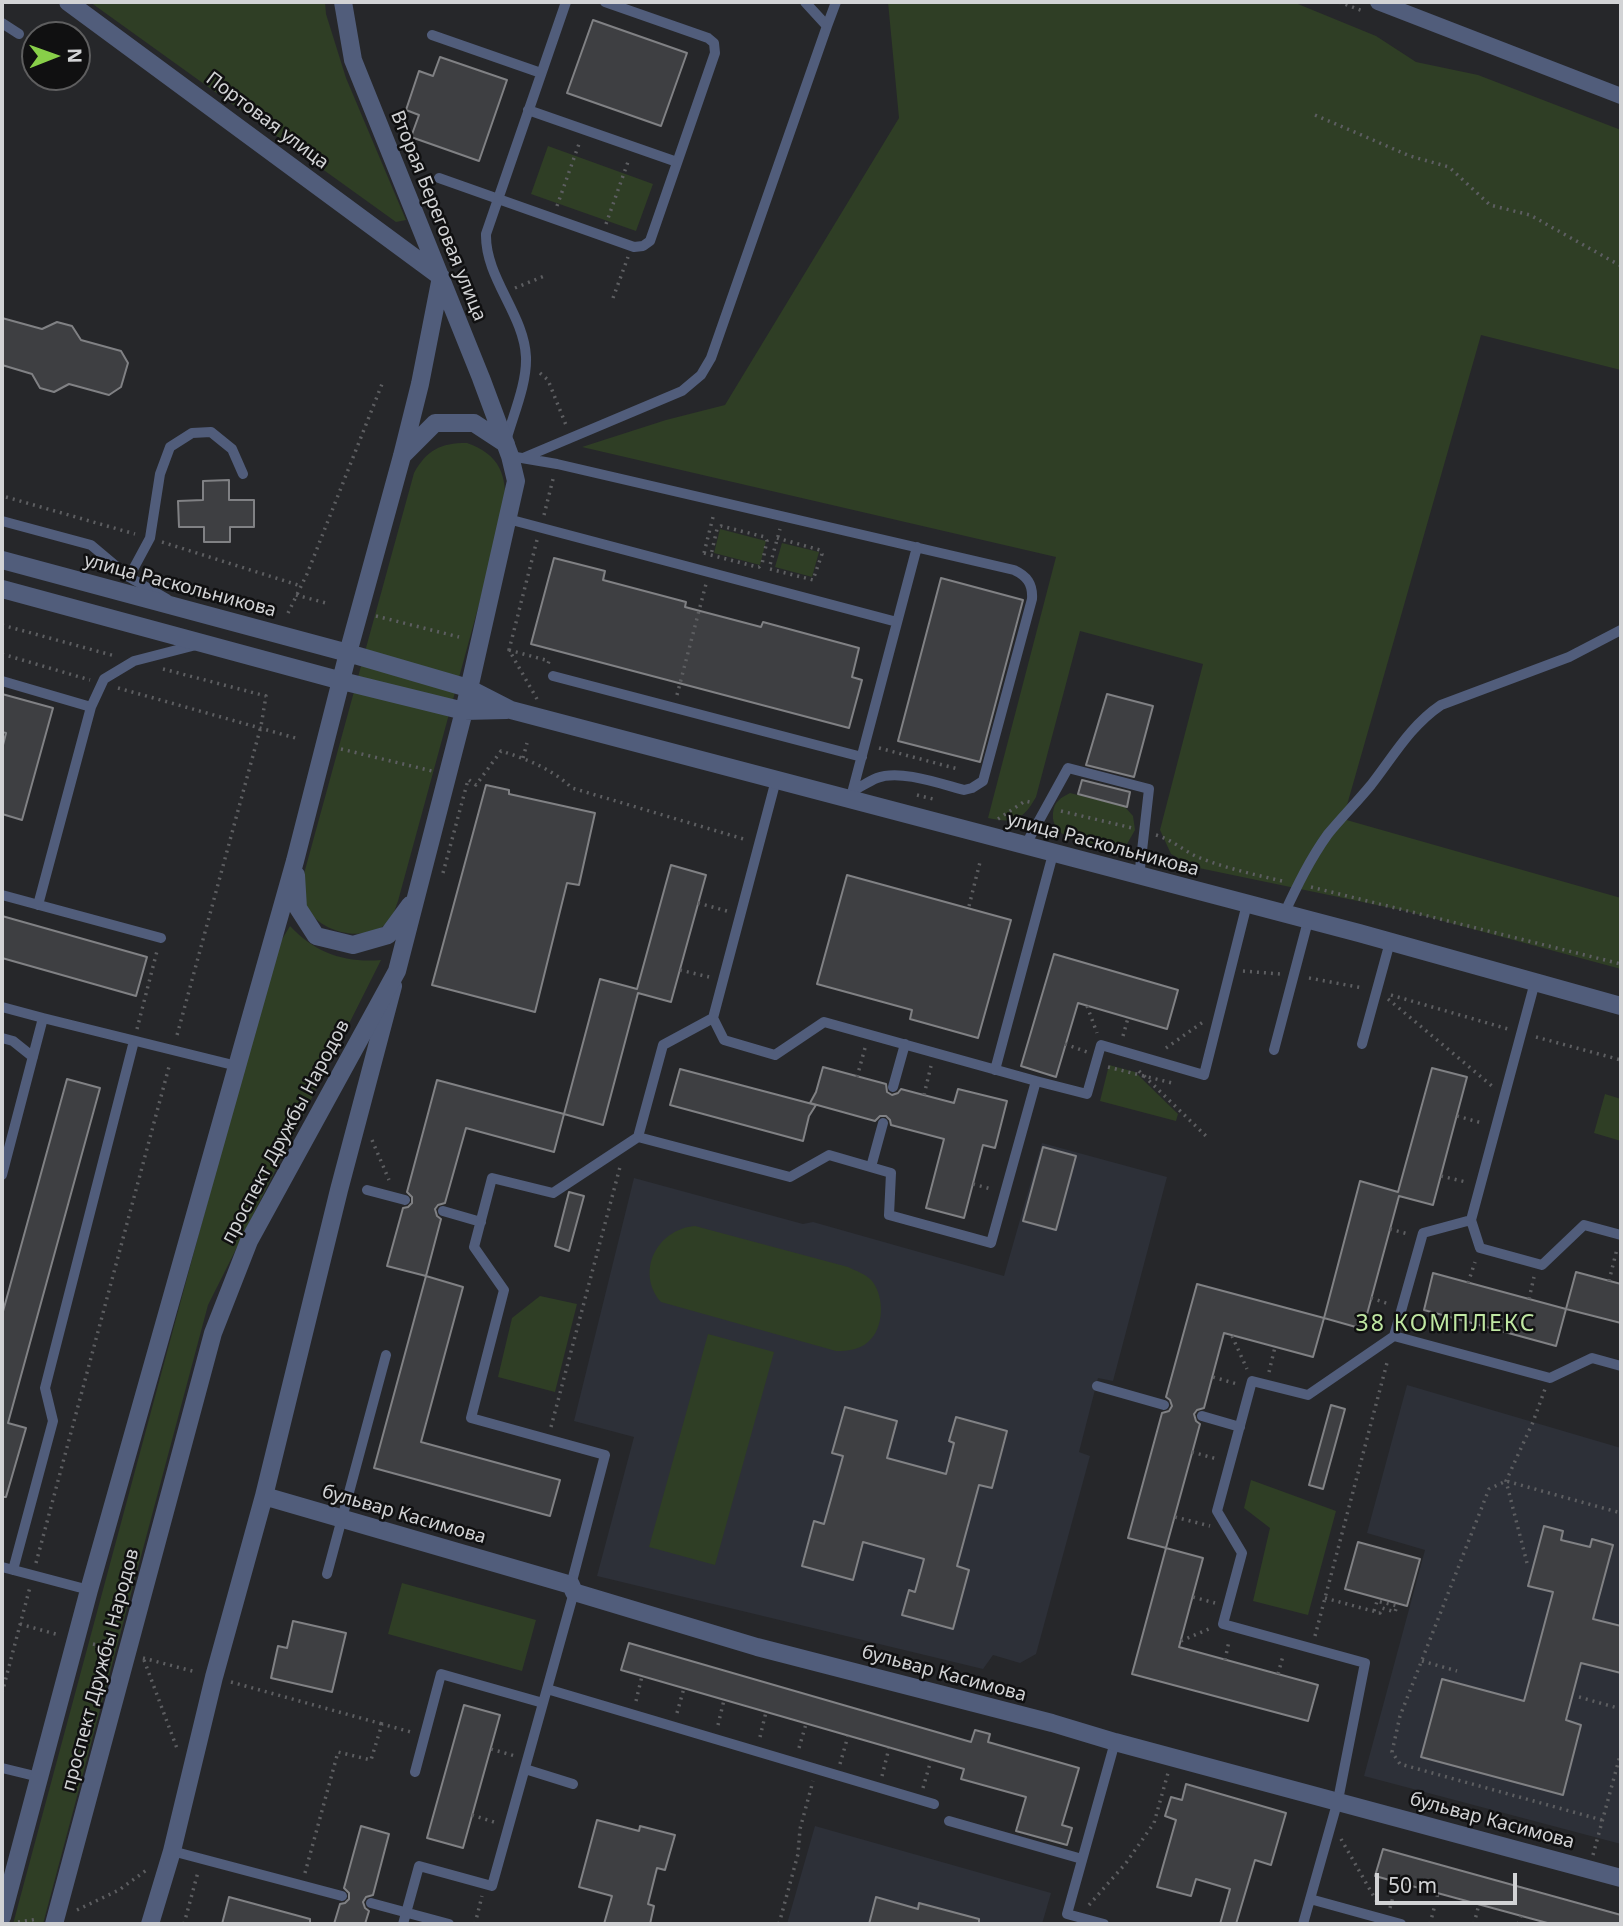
<!DOCTYPE html>
<meta charset="utf-8">
<style>
body{margin:0}
#map{position:relative;width:1623px;height:1926px;overflow:hidden;background:#26272a;font-family:"Noto Sans",sans-serif}
canvas{display:block}
.frame{position:absolute;inset:0;border:4px solid #d2d3d5;pointer-events:none}
.north{position:absolute;left:21px;top:21px;width:70px;height:70px;box-sizing:border-box;background:#101011;border:2px solid #5e5e5f;border-radius:50%;rotate:89deg;font-size:19px;font-weight:700;line-height:28px;text-align:center;color:#d2d3d5}
.north::after{content:'';display:block;margin:auto;width:24px;height:32px;background:#88cf49;clip-path:polygon(50% 0,100% 100%,50% 72%,0 100%)}
.scale{position:absolute;left:1375px;top:1873px;width:142px;height:32px;box-sizing:border-box;border:4px solid #d2d3d5;border-top:0;padding-left:9px;font-size:21px;line-height:24px;white-space:nowrap;color:#d2d3d5;-webkit-text-stroke:5px #101011;paint-order:stroke}
</style>
<div id="map">
<canvas width="1623" height="1926"></canvas>
<div class="frame"></div>
<div class="north">N</div>
<div class="scale">50 m</div>
</div>
<script>
const ctx = document.querySelector('canvas').getContext('2d');
ctx.lineJoin = 'round';
function paint(path, color) { ctx.fillStyle = color; ctx.fill(path, 'evenodd'); }
function strokePath(path, color, width, dash) { ctx.strokeStyle = color; ctx.lineWidth = width; ctx.lineCap = dash ? 'butt' : 'round'; ctx.setLineDash(dash || []); ctx.stroke(path); }
function write(font, color, halo, rows, align = 'center') {
  ctx.font = font + ' "Noto Sans",sans-serif'; ctx.lineWidth = 5; ctx.setLineDash([]); ctx.textBaseline = 'middle'; ctx.strokeStyle = halo; ctx.fillStyle = color; for (const [text, x, y, turn = 0] of rows) {
    ctx.save(); ctx.translate(x, y); ctx.rotate((+turn || 0) * Math.PI / 180); ctx.textAlign = isNaN(turn) ? turn : align; if (halo) ctx.strokeText(text, 0, 0); ctx.fillText(text, 0, 0); ctx.restore();
  }
}
paint(new Path2D(`
 M1042 1143 1167 1177 1113 1381 1098 1378 1079 1452 1090 1456 1036 1654 1020 1663 993 1655 983 1669 597 1576 634 1437 574 1421 634 1178 803 1224 813 1222 1004 1276Z
 M1407 1385 1621 1448V1844L1364 1776 1425 1550 1367 1533Z
 M815 1826 1051 1893 1042 1924H787Z`), '#2d3038');
paint(new Path2D(`
 M90 2H325L326 14 346 78 406 220 396 222Z
 M888 2H1293L1376 36 1416 62 1478 75 1621 130V370L1481 335 1343 819 1621 898V969L1406 911 1194 867 1171 854 1160 830 1203 664 1080 631 1036 797C1023 820 1014 824 988 818L1056 557 582 447 666 420 725 405 899 118Z
 M548 146 653 184 636 231 531 194Z
 M467 443C500 455 507 474 505 509L398 901C395 908 394 916 389 921 368 945 315 933 305 903 303 897 303 888 302 881L414 473C427 450 440 443 467 443Z
 M720 529 766 541 760 565 714 553Z
 M782 543 819 552 812 577 775 567Z
 M1070 793 1125 807 1133 816 1135 830 1127 844 1118 850C1096 844 1050 843 1053 813 1054 801 1061 798 1070 793Z
 M290 926C315 953 345 963 381 960L208 1305 43 1924H13L275 951Z
 M1109 1065 1135 1072 1178 1114 1176 1121 1100 1101Z
 M1605 1094 1621 1099V1141L1594 1133Z
 M695 1226 848 1267C856 1271 866 1274 872 1281 885 1297 884 1329 868 1342 859 1350 848 1351 836 1351L661 1302C635 1272 657 1229 695 1226Z
 M540 1296 577 1304 555 1392 498 1377 512 1318Z
 M708 1334 774 1352 715 1565 649 1547Z
 M1251 1480 1336 1511 1308 1615 1253 1601 1270 1528 1244 1508Z
 M402 1583 536 1620 522 1671 388 1634Z`), '#2f3e25');
const building = new Path2D(`
 M593 20 687 53 661 126 567 93Z
 M440 57 507 80 479 161 411 137 419 115 406 110 419 71 433 76Z
 M2 318 42 329 57 322 72 326 81 340 121 351 128 363 121 387 109 395 69 384 54 392 40 388 32 374 2 365Z
 M229 480V500H254V527H230V542H204V527H179L178 501 203 500V481Z
 M554 558 605 571 603 580 686 602 685 607 761 627 763 622 859 648 852 677 862 680 849 728 531 644Z
 M941 578 1023 600 980 762 898 741Z
 M2 694 53 708 22 820 2 814V749L6 733 2 732Z
 M1107 694 1153 706 1134 777 1086 765Z
 M1082 780 1130 792 1127 807 1078 794Z
 M486 785 509 790V794L595 813 579 885 567 883 535 1012 432 985Z
 M671 865 706 875 671 1002 638 993 603 1125 564 1114 600 979 637 989Z
 M847 875 1011 920 978 1038 910 1019 912 1010 817 984Z
 M2 916 147 957 136 996 2 958Z
 M1054 954 1178 990 1167 1029 1078 1003 1056 1077 1021 1066Z
 M823 1067 886 1084 887 1092 892 1095 898 1093 901 1089 954 1103 958 1089 1007 1101 995 1148 983 1145 964 1218 926 1208 944 1139 891 1125 890 1120 886 1116H880L875 1121 810 1103 816 1092Z
 M1432 1068 1467 1077 1433 1205 1399 1196 1363 1329 1324 1318 1360 1181 1398 1192Z
 M680 1069 816 1105 809 1116 803 1141 670 1105Z
 M67 1079 100 1088 8 1423 26 1428 6 1497H2V1315Z
 M437 1080 564 1114 554 1152 466 1128 445 1203 438 1205 435 1209 437 1216 441 1219 426 1276 387 1266 403 1208 408 1207 412 1203V1197L407 1192Z
 M1043 1147 1076 1156 1056 1230 1023 1221Z
 M569 1192 584 1196 569 1251 555 1246Z
 M1576 1272 1621 1284V1323L1566 1309Z
 M1433 1273 1566 1309 1556 1346 1424 1310Z
 M426 1276 463 1287 421 1442 560 1480 550 1516 374 1468Z
 M1197 1284 1324 1318 1313 1357 1224 1333 1204 1408 1197 1410 1194 1414 1196 1421 1200 1424 1166 1548 1128 1538 1162 1413 1169 1411 1172 1406 1170 1400 1166 1397Z
 M1331 1405 1345 1409 1323 1489 1309 1485Z
 M845 1407 897 1421 887 1458 946 1474 954 1443 949 1441 956 1417 1007 1431 992 1488 979 1485 957 1566 969 1570 953 1629 902 1615 909 1590 915 1592 924 1559 863 1542 853 1580 802 1566 814 1521 824 1524 843 1456 832 1453Z
 M1544 1526 1563 1531 1561 1540 1590 1547 1592 1539 1613 1545 1593 1619 1621 1626V1673L1581 1663 1566 1720 1581 1725 1563 1795 1421 1757 1442 1679 1524 1701 1553 1592 1528 1586Z
 M1358 1542 1420 1559 1407 1606 1345 1589Z
 M1166 1548 1203 1558 1179 1647 1318 1685 1308 1721 1132 1674Z
 M293 1621 346 1633 332 1692 271 1678 278 1646 287 1648Z
 M629 1643 971 1742 975 1730 990 1734 988 1742 1079 1768 1062 1825 1072 1828 1067 1845 1016 1831 1026 1797 961 1779 964 1769 621 1670Z
 M464 1705 500 1715 463 1848 427 1838Z
 M1186 1784 1286 1813 1271 1865 1255 1860 1236 1924H1220L1230 1889 1196 1879 1191 1896 1157 1887 1176 1820 1165 1816 1171 1797 1182 1800Z
 M597 1820 639 1831 640 1826 675 1835 665 1870 657 1868 648 1904 654 1906 650 1924H604L612 1896 579 1887Z
 M361 1826 389 1834 373 1895 366 1897 363 1902 365 1908 369 1911 365 1924H334L340 1904 345 1903 349 1899V1893L344 1888Z
 M1383 1849 1621 1915V1924H1551L1375 1876Z
 M229 1897 310 1919V1924H222Z
 M876 1897 918 1909 919 1903 979 1919V1924H869Z`);
paint(building, '#3e3f42');
strokePath(building, '#808184', 2);
strokePath(new Path2D(`
 M1339 2 1363 11
 M1315 115 1410 156 1449 167 1490 205 1530 215 1621 266
 M557 206 580 141
 M606 224 629 159
 M515 288 547 275
 M613 298 628 257
 M540 373 548 380 566 425
 M6 497 135 534
 M544 515 553 479
 M777 538 820 550 822 554 813 580 770 569V565L780 529
 M162 542 301 586
 M704 553 711 555 757 567H759L762 564 767 541 765 537 721 526 717 529 711 555
 M704 553 714 513
 M296 595 326 603
 M288 613 307 574 382 384
 M376 616 459 637
 M2 625 115 656
 M509 650 549 661 548 664
 M2 654 90 680
 M163 669 266 696 261 726 176 1039
 M118 688 299 739
 M677 695 706 584
 M537 699 509 650 537 540
 M879 748 958 769
 M341 749 432 771
 M523 758 527 743
 M469 780 476 785 501 751C527 759 552 769 572 788L747 840
 M917 795 937 800
 M1061 811 1132 828
 M998 819 1025 801 1034 803
 M1156 835C1173 840 1185 852 1200 858 1228 869 1257 875 1286 882
 M443 873 468 780
 M1311 887 1621 964
 M698 903 727 911
 M969 906 980 862
 M680 970 709 977
 M1243 971 1280 974
 M1309 978 1363 988
 M1391 995 1508 1029
 M1388 999 1492 1086
 M1087 1006 1097 1033
 M137 1029 157 951
 M1123 1036 1128 1018
 M1536 1037 1621 1060
 M1065 1044 1087 1052
 M1166 1048 1203 1022
 M1108 1067 1172 1083
 M1139 1071 1207 1137
 M857 1077 865 1048
 M924 1095 931 1066
 M1457 1116 1482 1123
 M372 1140 389 1180
 M1441 1176 1466 1182
 M973 1184 991 1189
 M1390 1229 1408 1234
 M1609 1281 1617 1249
 M1468 1283 1475 1262
 M1371 1298 1389 1304
 M1529 1299 1534 1277
 M1232 1336 1247 1369
 M1269 1372 1275 1347
 M1213 1377 1237 1384
 M551 1427 620 1167
 M1192 1452 1217 1459
 M1175 1517 1210 1526
 M36 1563 170 1063
 M1527 1563 1506 1481 1533 1422 1545 1389
 M1193 1597 1215 1603
 M1325 1598 1380 1613 1382 1608 1395 1612 1397 1606 1377 1601
 M1374 1611 1378 1598
 M20 1624 59 1635
 M1315 1636 1388 1359
 M1181 1641 1211 1628
 M93 1644 110 1648
 M143 1658 196 1672
 M144 1660 178 1751
 M1225 1660 1229 1641
 M1422 1661 1457 1671
 M1278 1674 1283 1656
 M231 1682 382 1724
 M2 1693 30 1587
 M1579 1697 1621 1709
 M636 1701 642 1676
 M677 1713 684 1688
 M718 1725 724 1700
 M760 1737 766 1712
 M799 1748 806 1724
 M491 1749 515 1756
 M840 1764 848 1736
 M882 1776 889 1748
 M923 1788 931 1760
 M472 1815 497 1823
 M1602 1820 1400 1764 1392 1752 1400 1716 1489 1489 1506 1481 1621 1513
 M1341 1839 1377 1902
 M1593 1855 1621 1752
 M305 1873 338 1752 371 1760 382 1724 411 1732
 M1089 1905 1126 1863 1154 1823 1168 1773
 M1390 1908 1397 1882
 M77 1910 119 1890 148 1869
 M18 1922 38 1919
 M184 1924 198 1872
 M475 1924 482 1896
 M779 1924 798 1854 800 1829 813 1781
 M1430 1924 1438 1893
 M1474 1924 1479 1904
 M1518 1924 1521 1916`), '#5d5e61', 3.5, [2, 5]);
strokePath(new Path2D(`
 M805 2 827 26 836 2
 M2 23 19 34
 M432 35 541 73
 M528 110 677 162
 M439 178 634 247 643 246 650 241 715 53 714 43 708 38 605 2
 M506 441C513 415 527 384 526 357 524 314 485 278 486 234L566 2
 M510 456 557 464 1014 570C1027 576 1033 584 1032 599L983 781 972 788 964 790C941 784 900 769 877 778 869 781 861 787 853 791
 M523 458 682 391 701 375 711 358 827 26
 M508 519 897 622
 M2 521 91 545 129 577 167 599
 M129 577 150 538 160 474 170 447 192 433 211 432 232 449 243 474
 M553 676 862 757
 M2 681 91 707 38 905
 M91 707 104 679 134 661 200 644
 M852 793 917 547
 M1025 846 1068 768 1149 789 1139 877
 M2 895 161 938
 M1284 914C1297 886 1310 859 1328 834 1342 817 1357 802 1371 785 1393 757 1410 726 1441 705L1569 657 1621 630
 M2 1007 43 1018
 M2 1038 13 1041 33 1057
 M1362 1044 1390 942
 M1274 1050 1308 921
 M995 1070 1053 854
 M1036 1081 1087 1094 1101 1045 1204 1075 1247 904
 M893 1087 905 1044
 M638 1137 790 1177 829 1155 891 1173 889 1215 991 1243 1036 1081 824 1022 775 1055 724 1040 713 1018
 M871 1167 883 1123
 M2 1175 43 1018 237 1066
 M367 1190 405 1200
 M443 1211 481 1222
 M1471 1220 1480 1248 1542 1265 1584 1225 1621 1235
 M1394 1336 1550 1378 1592 1358 1621 1366
 M1097 1386 1164 1405
 M1202 1416 1240 1427
 M2 1567 89 1590
 M13 1570 53 1421 45 1388 134 1041
 M327 1574 386 1355
 M571 1585 605 1455 471 1418 504 1290 474 1247 492 1178 553 1193 638 1137 663 1045 713 1018 776 780
 M547 1689 934 1804
 M2 1768 39 1777
 M525 1769 573 1784
 M415 1772 441 1674 543 1703
 M949 1821 1082 1859
 M172 1851 342 1896
 M1310 1899 1401 1924
 M371 1903 449 1924
 M403 1924 419 1866 492 1886 574 1592
 M1104 1924 1067 1914 1115 1742
 M1303 1924 1338 1800 1365 1663 1223 1624 1242 1553 1217 1511 1252 1381 1308 1395 1394 1336 1423 1233 1471 1220 1535 982`), '#515d7b', 10);
strokePath(new Path2D(`
 M1378 2 1621 96`), '#515d7b', 16);
strokePath(new Path2D(`
 M264 1496 571 1585 574 1592 757 1647 1052 1723 1115 1742 1621 1878
 M150 1924 172 1851 214 1677 264 1496 339 1190 393 986`), '#515d7b', 18);
strokePath(new Path2D(`
 M402 456 435 423H474L506 444
 M2 560 348 653 468 688 511 710 1359 933 1621 1006
 M2 589 342 681 464 711 507 710
 M296 875 298 908 316 936 353 945 388 935 410 905
 M2 1917 89 1590 295 861 348 653 402 456 420 384 441 277 68 2
 M54 1924 213 1333 249 1241 397 971 464 711 516 481 510 456 481 378 353 60 343 2`), '#515d7b', 18);
write('19px', '#d2d3d5', '#101011', [
 ["Портовая улица",267,121,37],
 ["Вторая Береговая улица",438,216,68],
 ["улица Раскольникова",180,586,15],
 ["улица Раскольникова",1103,845,15],
 ["проспект Дружбы Народов",286,1132,-62],
 ["бульвар Касимова",404,1515,16],
 ["проспект Дружбы Народов",101,1670,-75],
 ["бульвар Касимова",944,1674,15],
 ["бульвар Касимова",1492,1821,15]
]);
ctx.letterSpacing = '2px';
write('23px', '#bfe7a2', '#101011', [
 ["38 КОМПЛЕКС",1446,1324]
]);
ctx.letterSpacing = '0px';
</script>
